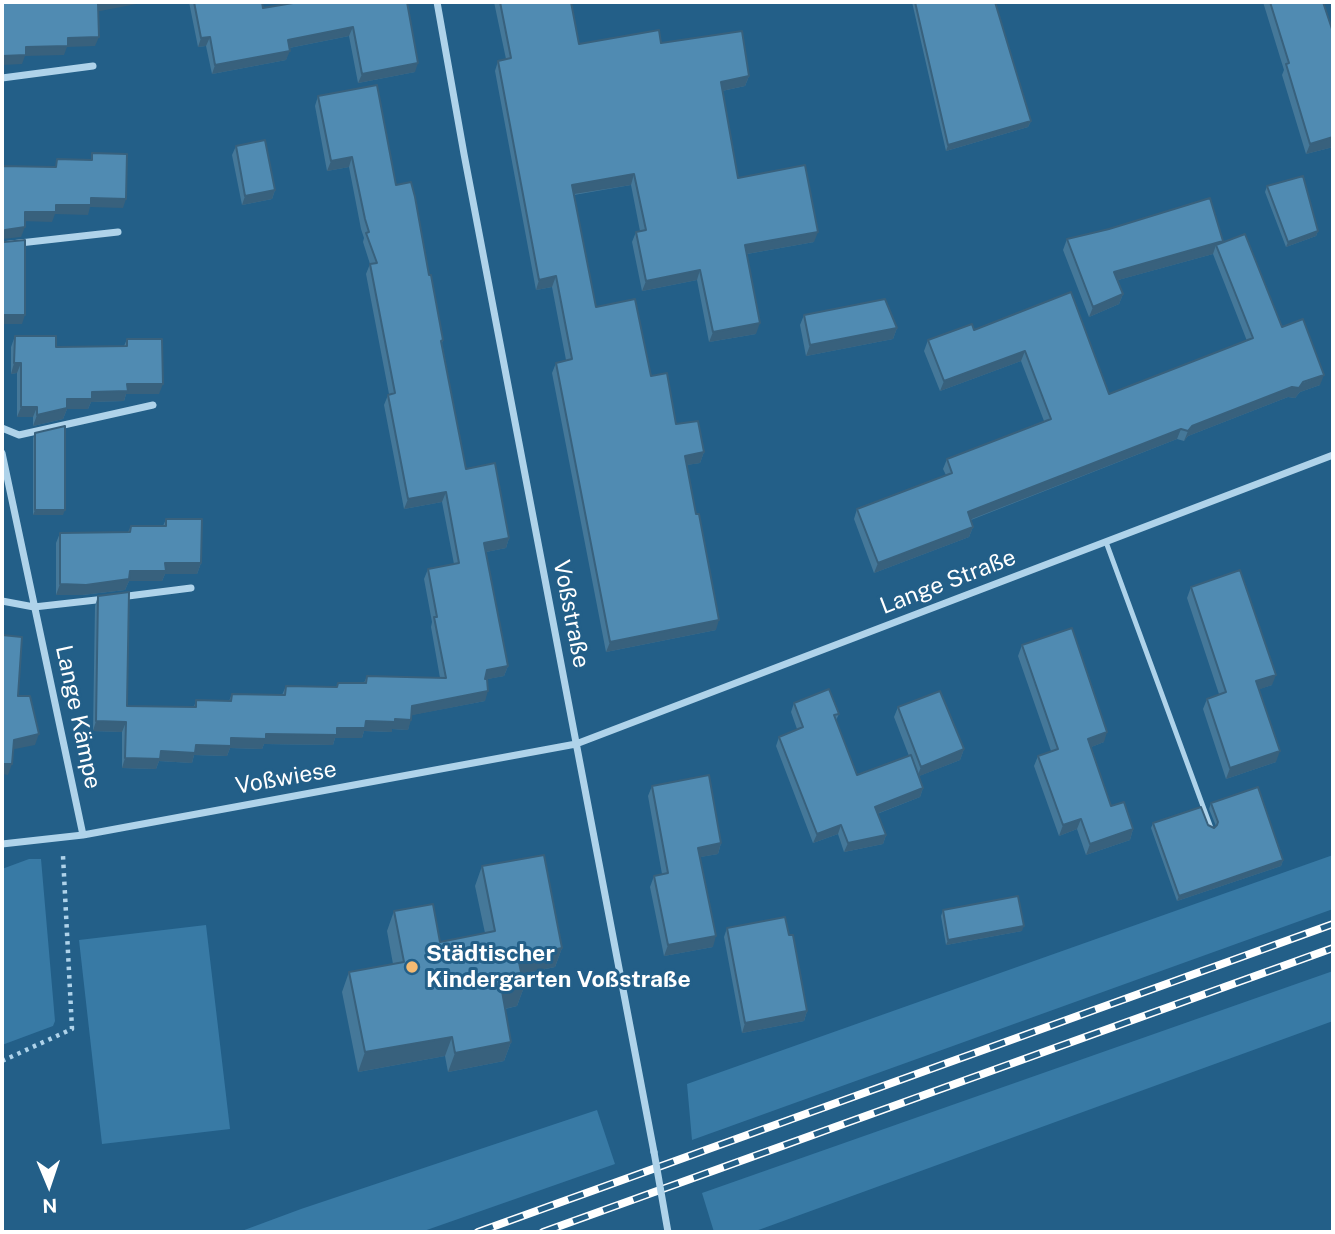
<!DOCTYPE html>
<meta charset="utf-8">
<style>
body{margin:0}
#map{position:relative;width:1335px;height:1234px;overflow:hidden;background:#235f88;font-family:"Public Sans",sans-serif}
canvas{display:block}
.frame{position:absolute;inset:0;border:4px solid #fff;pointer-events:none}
.north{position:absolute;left:14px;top:1150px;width:70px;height:70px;-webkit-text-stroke:5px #235f88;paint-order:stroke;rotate:178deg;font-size:19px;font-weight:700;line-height:28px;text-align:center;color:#fff}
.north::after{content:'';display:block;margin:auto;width:24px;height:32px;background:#fff;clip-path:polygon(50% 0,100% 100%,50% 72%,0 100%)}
</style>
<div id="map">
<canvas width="1335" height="1234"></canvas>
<div class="frame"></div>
<div class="north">N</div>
</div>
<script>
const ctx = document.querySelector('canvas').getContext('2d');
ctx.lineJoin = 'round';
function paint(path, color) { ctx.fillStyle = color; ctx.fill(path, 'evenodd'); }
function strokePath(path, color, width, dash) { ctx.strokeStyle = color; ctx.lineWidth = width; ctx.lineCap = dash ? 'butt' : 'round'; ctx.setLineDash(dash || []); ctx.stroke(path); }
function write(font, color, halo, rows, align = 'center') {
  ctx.font = font + ' "Public Sans",sans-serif'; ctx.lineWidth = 6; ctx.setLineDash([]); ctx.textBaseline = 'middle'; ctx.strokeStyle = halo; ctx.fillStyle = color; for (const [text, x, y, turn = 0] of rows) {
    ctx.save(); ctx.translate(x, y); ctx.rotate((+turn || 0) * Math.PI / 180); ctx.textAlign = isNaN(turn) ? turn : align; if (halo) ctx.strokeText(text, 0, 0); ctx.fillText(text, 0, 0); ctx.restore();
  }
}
paint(new Path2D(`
 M1333 855V909L692 1140 687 1084Z
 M29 859H41L55 1021 53 1026 2 1045V869Z
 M206 925 230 1129 102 1144 79 940Z
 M1333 971V1021L753 1232H714L702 1193Z
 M597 1110 615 1164 421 1232H239L301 1209Z`), '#387aa5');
strokePath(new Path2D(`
 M2 1061 72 1029 63 856`), '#afd3ea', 4.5, [3.5, 5]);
strokePath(new Path2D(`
 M1106 542 1211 828`), '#afd3ea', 5);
strokePath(new Path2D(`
 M437 2 464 154 654 1152
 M2 78 93 66
 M2 245 118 232
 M2 428 19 435 153 405
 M2 453 83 835
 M120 597 191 588
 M2 601 34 607 105 599
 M2 844 83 835 576 744 1333 455`), '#afd3ea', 7);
const rail = new Path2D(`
 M478 1232 1333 924
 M543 1232 1333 948`);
strokePath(rail, '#fff', 8);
strokePath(rail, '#235f88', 5, [16]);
strokePath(new Path2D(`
 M654 1152 668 1232`), '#afd3ea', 7);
paint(new Path2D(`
 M189 2H262L263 8 407 2 415 72 358 83 349 36 289 48 286 60 212 74 206 46 198 47Z
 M494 2H571L579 44 661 43 749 76 745 86 722 91 738 178 814 242 747 254 756 334 709 342 697 280 642 291 632 242 636 232 640 231 631 185 574 195 596 307 651 376 676 424 704 452 700 463 686 465 716 630 606 652 552 373 556 363 566 360 552 287 536 290 495 71 498 61 506 59Z
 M912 2H995L1031 121 1028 127 946 151Z
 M1263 2H1323L1333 32V147L1306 154 1282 75 1284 70Z
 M318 96 396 185 429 275 443 340 442 343 466 469 509 538 506 548 486 552 508 666 504 676 487 679 485 701 411 715 408 730 392 729V732L364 731 362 738H335L333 745 264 744 262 749 230 748 227 756 194 755 192 763 159 761 156 769 122 768V732L93 731 95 606 98 596 127 706 194 707 196 700 229 701 232 694 282 695 286 686 336 687 338 683H364L367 676 440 678 431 627 432 622 424 579 428 569 454 564 442 502 404 509 384 405 388 395 389 394 366 274 370 264 363 242 364 238 361 229 349 167 327 171 315 106Z
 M236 146 275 190 272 199 242 205 232 155Z
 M1267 186 1318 231 1316 236 1286 247 1265 192Z
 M1067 239 1223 241 1320 385 1300 392 1295 398 1288 397 1188 436 1184 441 1177 439 971 520 973 527 969 537 874 573 854 519 857 509 946 475 943 469 947 459 1044 421 1021 361 940 391 924 351 928 340 974 330 1071 292 1109 394 1247 341 1213 254 1118 280 1123 294 1119 304 1089 317 1063 250Z
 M804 315 897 328 893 339 806 356 800 325Z
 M15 336 56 347 124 346 127 339 159 394H126L124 401 91 402 88 409H67L63 419 33 426V417H17V373L11 374V347Z
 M35 433 63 515H33V438Z
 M166 519 201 563 197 574H165L162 581H129L125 590 82 595H56V543L60 533 128 532 131 526H163Z
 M1191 587 1272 685 1259 689 1276 762 1226 779 1203 709 1207 699 1219 694 1187 598Z
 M1022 645 1104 742 1091 747 1111 806 1133 829 1130 840 1086 855 1077 829 1059 836 1034 766 1038 756 1051 751 1018 656Z
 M794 703 839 714 836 720 857 775 909 756 894 717 898 707 964 749 960 760 919 776 923 788 920 797 877 814 886 835 883 844 844 852 838 834 813 843 776 746 779 737 797 729 791 712Z
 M652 786 721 843 718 854 700 857 713 947 664 956 650 887 654 876 662 874 648 796Z
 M1211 803 1283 860 1281 866 1177 901 1151 828 1153 823 1208 825 1214 828 1216 826 1209 809Z
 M482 866 562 948 555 967 522 974 524 987 517 1006 505 1009 511 1042 504 1061 448 1072 445 1056 358 1072 342 992 349 972 393 964 387 931 394 911 440 942 485 933 475 886Z
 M943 910 1022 931 946 945 941 916Z
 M727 928 789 935 807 1011 804 1021 742 1033 724 937Z`), '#457899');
paint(new Path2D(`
 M103 2H147L95 12 98 3Z
 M353 27 349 36 284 49 288 40Z
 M99 37 95 46 67 47 64 55 25 56 22 64 2 65V56L26 47 68 38Z
 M210 37 206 46 198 47 201 38Z
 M290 51 286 60 212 74 215 65Z
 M418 63 415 72 358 83 362 74Z
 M749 76 745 86 717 92 721 82Z
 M1031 121 1028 127 946 151 948 145Z
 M1333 137V147L1306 154 1310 144Z
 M352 157 349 167 327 171 331 161Z
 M634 174 631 185 568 195 572 185Z
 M275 190 272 199 242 205 245 196Z
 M91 198 126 199 123 208 90 207 88 215 55 214 52 222 21 221 25 212Z
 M25 227 21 237 2 239V232L5 230Z
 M1318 231 1316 236 1286 247 1288 242Z
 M818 232 814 242 741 255 745 245Z
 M1223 241 1216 245 1213 254 1111 282 1114 272Z
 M700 270 697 280 642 291 646 281Z
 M556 276 552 287 536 290 539 280Z
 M1123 294 1119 304 1089 317 1093 307Z
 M2 315H25L22 324H2Z
 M760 323 756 334 709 342 713 332Z
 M897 328 893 339 806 356 810 345Z
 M1025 351 1021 361 940 391 944 381Z
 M14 363H21L17 373 11 374Z
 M1324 375 1320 385 1300 392 1295 398 1288 397 1188 436 1184 441 1188 431 1192 426Z
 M127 384H163L159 394H126L124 401 91 402 88 409H67L63 419 33 426 37 415 67 399 92 392Z
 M21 407H37L33 417H17Z
 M1181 429 1177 439 964 522 968 512Z
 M704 452 700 463 681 466 685 456Z
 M446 492 442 502 404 509 408 499Z
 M35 510H65L63 515H33Z
 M973 527 969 537 874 573 878 563Z
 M509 538 506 548 481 553 484 543Z
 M165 563H201L197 574H165L162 581H129L125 590 82 595H56L60 584Z
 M719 620 716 630 606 652 610 642Z
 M508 666 504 676 483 680 487 670Z
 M1276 675 1272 685 1252 692 1256 681Z
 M488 691 485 701 408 716 412 706Z
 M395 719 411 720 408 730 392 729V732L364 731 362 738H335L333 745 264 744 262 749 230 748 227 756 194 755 192 763 159 761 156 769 122 768 125 758 231 738 266 734 337 728 366 721Z
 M96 721 126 722 122 732 93 731Z
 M1107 732 1104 742 1084 750 1088 739Z
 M39 734 35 745 10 750 14 740Z
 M964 749 960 760 917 777 921 767Z
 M1280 751 1276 762 1226 779 1230 768Z
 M2 764H12L8 775 2 774Z
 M923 788 920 797 871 816 875 807Z
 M1081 819 1077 829 1059 836 1063 825Z
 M841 825 838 834 813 843 817 834Z
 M1133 829 1130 840 1086 855 1090 844Z
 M886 835 883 844 844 852 848 843Z
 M721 843 718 854 695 858 698 848Z
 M1283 860 1281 866 1177 901 1179 896Z
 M1024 926 1022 931 946 945 948 940Z
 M716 936 713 947 664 956 668 945Z
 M562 948 555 967 511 976 518 957Z
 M524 987 517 1006 495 1011 502 991Z
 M807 1011 804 1021 742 1033 745 1023Z
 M452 1037 445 1056 358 1072 365 1052Z
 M511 1042 504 1061 448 1072 455 1053Z`), '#38617d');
const building = new Path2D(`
 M2 2H103L98 3 99 37 68 38V46L26 47V55L2 56Z
 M194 2H262L263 8 299 2H407L418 63 362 74 353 27 288 40 290 51 215 65 210 37 201 38Z
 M500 2H571L579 44 659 30 661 43 742 31 749 76 721 82 738 178 805 165 818 232 745 245 760 323 713 332 700 270 646 281 636 232 646 230 634 174 572 185 596 307 635 299 651 376 667 373 676 424 698 421 704 452 685 456 696 514H699L719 620 610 642 556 363 572 359 556 276 539 280 498 61 511 58Z
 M915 2H995L1031 121 948 145Z
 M1270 2H1323L1333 32V137L1310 144 1286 64 1289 63Z
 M377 85 396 185 411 182 415 197 429 275H431L443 340 441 341 466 469 495 463 509 538 484 543 508 666 487 670 485 679H487L488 691 412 706 411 720 395 719V722L366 721 365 728H337V735L266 734V739L231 738V746L196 745 195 753 161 751 160 759 125 758 126 722 96 721 98 596 129 592 127 706 196 707V700L231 701 232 694 285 695 286 686 337 687 338 683H366L367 676 446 678 434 617H437L428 569 459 563 446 492 408 499 388 395 395 393 370 264 377 263 366 233 369 232 365 219 352 157 331 161 318 96Z
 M265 140 275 190 245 196 236 146Z
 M92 153 127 154 126 199 91 198V205H56V212H25V227L5 230 2 232V166L56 167 57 159 92 160Z
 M1303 176 1318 231 1288 242 1267 186Z
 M1210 198 1223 241 1114 272 1123 294 1093 307 1067 239 1109 229Z
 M1245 234 1282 327 1303 319 1324 375 1303 382 1299 388 1292 387 1192 426 1188 431 1181 429 968 512 973 527 878 563 857 509 952 473 947 459 1051 419 1025 351 944 381 928 340 972 324 974 330 1071 292 1109 394 1253 338 1216 245Z
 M2 240 4 242 25 240V315H2Z
 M885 299 897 328 810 345 804 315Z
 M15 336H56V347L127 346V339H162L163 384H127L128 391 92 392V399H67V408L37 415V407H21V363H14Z
 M65 426V510H35V433Z
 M166 519H202L201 563H165L166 571H130L129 579 86 585 60 584V533L130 532 131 526H166Z
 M1240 570 1276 675 1256 681 1280 751 1230 768 1207 699 1226 692 1191 587Z
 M1072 628 1107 732 1088 739 1111 806 1124 802 1133 829 1090 844 1081 819 1063 825 1038 756 1058 749 1022 645Z
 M2 635 22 637 18 696H30L39 734 14 740 12 764H2Z
 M829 689 839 714 834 715 857 775 911 755 923 788 875 807 886 835 848 843 841 825 817 834 779 737 803 727 794 703Z
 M940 691 964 749 921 767 898 707Z
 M709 775 721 843 698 848 716 936 668 945 654 876 668 873 652 786Z
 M1258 787 1283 860 1179 896 1153 823 1201 807 1208 825 1214 828 1217 825 1218 822 1211 803Z
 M544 855 562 948 518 957 524 987 502 991 511 1042 455 1053 452 1037 365 1052 349 972 404 962 394 911 433 904 440 942 495 931 482 866Z
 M1018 896 1024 926 948 940 943 910Z
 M785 917 789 935H793L807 1011 745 1023 727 928Z`);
paint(building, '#508bb2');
strokePath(building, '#38617d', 2);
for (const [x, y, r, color] of [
 [412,967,7,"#f4ba72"]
]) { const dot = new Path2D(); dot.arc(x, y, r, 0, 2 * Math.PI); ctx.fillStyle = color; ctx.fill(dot); strokePath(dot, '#235f88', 2.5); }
write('23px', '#fff', '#235f88', [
 ["Lange Straße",948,582,-21],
 ["Voßstraße",571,614,79],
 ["Lange Kämpe",78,717,78],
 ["Voßwiese",286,778,-10]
]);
write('bold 23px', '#fff', '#235f88', [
 ["Städtischer",426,954],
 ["Kindergarten Voßstraße",426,980]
], 'left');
</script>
